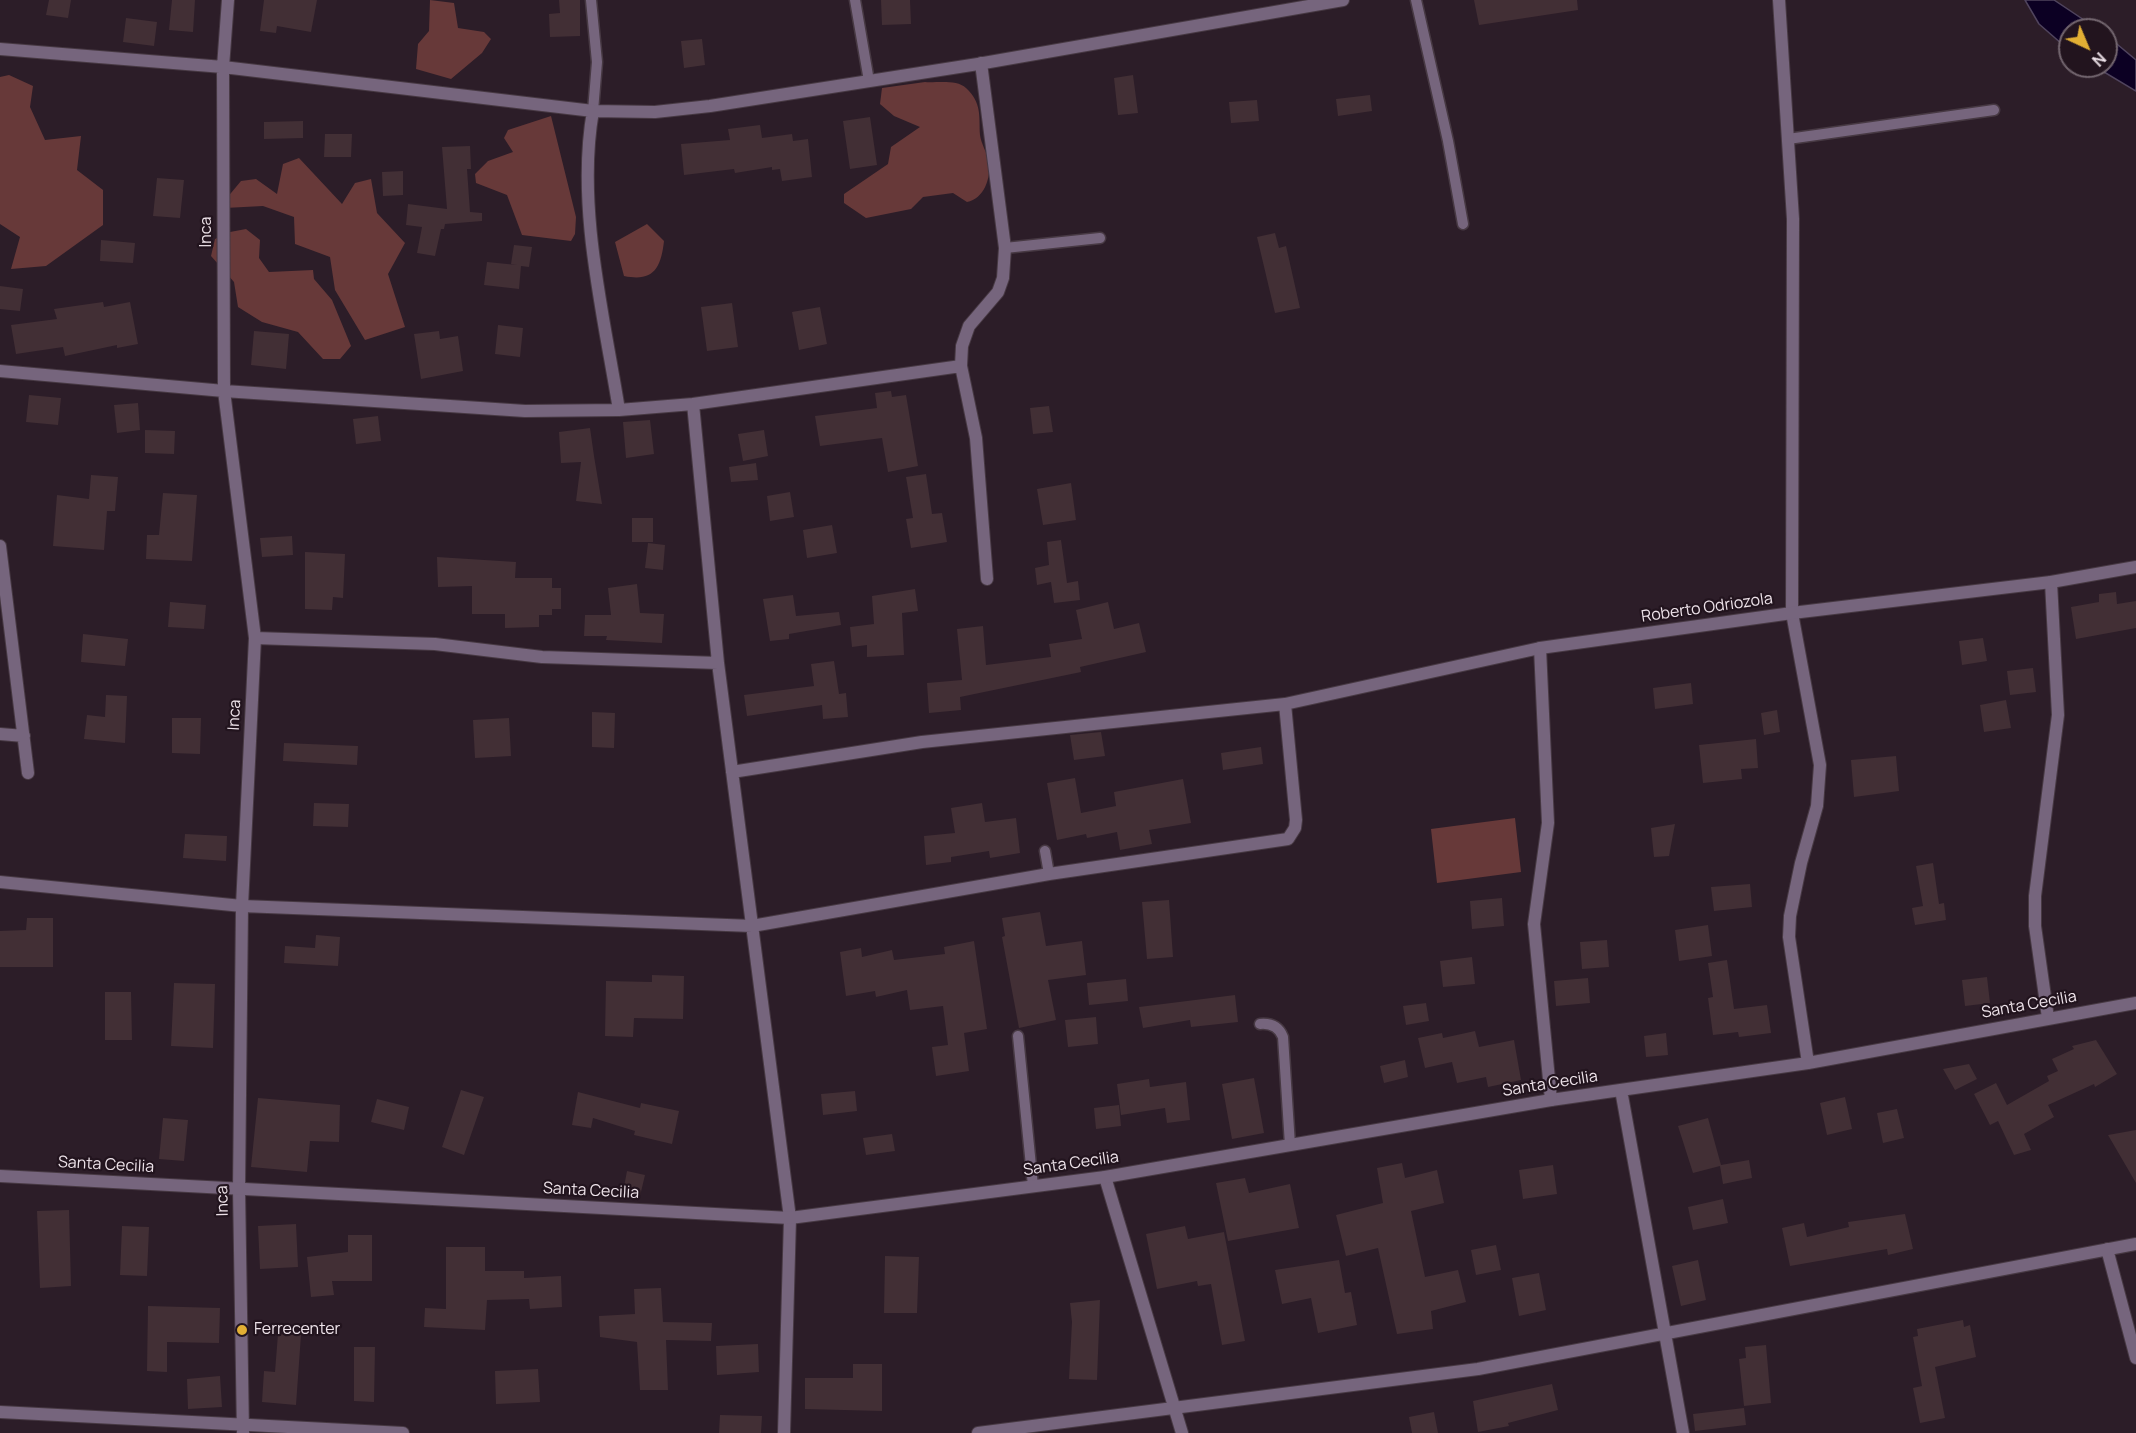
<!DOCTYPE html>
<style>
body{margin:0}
#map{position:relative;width:2136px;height:1433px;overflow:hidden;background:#2c1d28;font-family:Manrope,sans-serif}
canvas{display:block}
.north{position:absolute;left:2058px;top:18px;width:60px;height:60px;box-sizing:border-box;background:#22141e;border:2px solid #73666f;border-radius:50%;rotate:136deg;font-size:16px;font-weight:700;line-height:24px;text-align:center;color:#ede2e9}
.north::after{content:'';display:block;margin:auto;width:21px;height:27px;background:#e2af34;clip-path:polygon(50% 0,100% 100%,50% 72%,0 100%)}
</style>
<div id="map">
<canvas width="2136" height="1433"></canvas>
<div class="north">N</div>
</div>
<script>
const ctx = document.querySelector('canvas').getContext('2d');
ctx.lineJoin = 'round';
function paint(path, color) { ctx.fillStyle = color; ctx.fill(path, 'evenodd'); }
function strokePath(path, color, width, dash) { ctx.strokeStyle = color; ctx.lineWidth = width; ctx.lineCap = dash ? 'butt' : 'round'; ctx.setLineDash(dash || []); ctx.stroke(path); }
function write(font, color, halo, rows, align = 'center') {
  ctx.font = font + ' Manrope,sans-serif'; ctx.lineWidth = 4.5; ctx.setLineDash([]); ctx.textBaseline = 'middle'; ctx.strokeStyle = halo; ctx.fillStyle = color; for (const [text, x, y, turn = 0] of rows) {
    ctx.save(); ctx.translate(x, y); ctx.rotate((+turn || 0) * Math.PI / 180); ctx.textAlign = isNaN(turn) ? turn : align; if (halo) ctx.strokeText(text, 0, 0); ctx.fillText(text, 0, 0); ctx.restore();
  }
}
paint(new Path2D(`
 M430 0 454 3 458 28 484 32 491 39 482 53 451 79 416 69 418 44 429 31Z
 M9 75 33 86 30 107 45 140 81 136 77 170 103 190V225L46 266 11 269 20 237 0 224V77Z
 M925 82C936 83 957 79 966 88 982 103 979 116 980 135 981 144 987 152 989 162 991 178 984 199 967 202L953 193 923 197 911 209 866 218 844 203V194L888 164 891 147 920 127 894 116 880 104 882 88Z
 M551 116 576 217 575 234 571 241 522 235 507 195 476 183 475 174 488 161 513 152 504 138 508 130Z
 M299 158 342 204 355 183 371 179 377 213 405 243 388 274 405 327 365 340 335 290 330 257 295 244 294 217 263 206 225 208 226 199 241 181 256 179 277 194 283 164Z
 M647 224 664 241C661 269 653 282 624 276L615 242Z
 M246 229 260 240 259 258 269 272 313 270 314 279 332 300 351 346 340 359H323L298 332 262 322 238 307 234 282 211 256 215 239 230 232Z
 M1515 818 1521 872 1437 883 1431 829Z`), '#673939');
const water = new Path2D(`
 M2025 0H2054L2099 30H2070V51L2039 24Z
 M2106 35 2136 60V91L2094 66H2106Z`);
paint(water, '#0c0023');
strokePath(water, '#50445e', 1.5);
paint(new Path2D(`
 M49 0H71L68 18 46 15Z
 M172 0H195L193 32 169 30Z
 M264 0H317L311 32 277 26 276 33 260 31Z
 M559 0H580V36L550 37 549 14 560 13Z
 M881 0H910L911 24 882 25Z
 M1474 0H1577L1578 10 1479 25Z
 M126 18 157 22 154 46 123 42Z
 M702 39 705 65 684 68 681 41Z
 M1133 75 1138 113 1118 115 1114 78Z
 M1370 95 1372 111 1338 116 1336 99Z
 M1257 100 1259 121 1231 123 1229 102Z
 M870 117 877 165 850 169 843 121Z
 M303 121V138L264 139V122Z
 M760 125 762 138 792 134 793 141 808 139 812 177 782 181 780 169 772 170V167L735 173 734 169 684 175 681 144 730 140 728 129Z
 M325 134H352L351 157H324Z
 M470 146 471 169H467L470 212 482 213V221L445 224 444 229H441L435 256 417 253 422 227 406 225 408 204 447 209 442 147Z
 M403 171V195L383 196 382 172Z
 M157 178 184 180 180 218 153 216Z
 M1275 233 1279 248 1286 246 1300 308 1275 313 1257 237Z
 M101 240 135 243 133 263 100 261Z
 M514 245 532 247 529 267 521 266 519 289 484 285 487 262 517 265 511 264Z
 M0 286 23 289 20 311 0 309Z
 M103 302 104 307 130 302 138 344 117 348V345L65 356 63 347 16 354 11 325 57 319 54 309Z
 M732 303 738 347 707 351 701 307Z
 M820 307 827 344 799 350 792 312Z
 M498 325 523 328 520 357 495 354Z
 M254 331 289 334 286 369 251 365Z
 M439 331 440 339 458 336 463 371 421 379 414 334Z
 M891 391 892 397 906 395 918 466 888 472 882 438 820 446 815 416 877 408 875 393Z
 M29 395 61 398 58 425 26 422Z
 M138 403 140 430 117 433 114 405Z
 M1049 406 1053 432 1033 434 1030 408Z
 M378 416 381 441 356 444 353 419Z
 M650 420 654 454 626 458 623 422Z
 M590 428 594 456 602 504 576 501 581 462 561 463 559 432Z
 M145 430 175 431 174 454 145 453Z
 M764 430 768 456 743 461 738 434Z
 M756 463 758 480 731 482 729 467Z
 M926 474 932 514 942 513 947 542 911 548 906 519 913 518 906 477Z
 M91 475 118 477 115 511H107L104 550 53 546 57 495 89 499Z
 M1071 483 1076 520 1043 525 1037 489Z
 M790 492 794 517 770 521 767 496Z
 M163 493 197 495 192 561 146 559 147 535H159Z
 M632 518H653V542H632Z
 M832 525 837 553 807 558 803 530Z
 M292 536 293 555 262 557 260 538Z
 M1061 540 1067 583 1078 581 1080 600 1054 603 1051 582 1037 585 1035 568 1049 565 1047 542Z
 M648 543 665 545 663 570 645 568Z
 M305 552 345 554 343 598 333 597 332 610 305 609Z
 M437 557 516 562 515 578H552V588H561V609H552V615H539V627L505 628V614H472V586L438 587Z
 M637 584 640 613 664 614 662 643 606 640 607 636H584L585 615H611L608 588Z
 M915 589 918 611 902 613 904 655 867 657V645L852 647 850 627 874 624 872 596Z
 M2116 592 2117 604 2136 601V628L2076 639 2071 607 2099 602V594Z
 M793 595 796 616 839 612 841 625 789 634V639L770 641 763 599Z
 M170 602 206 605 204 629 168 627Z
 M1108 602 1114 629 1139 623 1146 652 1080 667 1081 672 960 697 961 710 929 713 927 683 962 680 957 629 983 626 986 665 1051 657 1049 644 1082 639 1076 610Z
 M83 634 128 639 125 666 81 662Z
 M1983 638 1987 661 1962 665 1959 641Z
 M834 661 839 694 846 693 848 717 823 719 822 705 747 716 744 695 814 686 811 664Z
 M2033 668 2036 692 2010 695 2007 671Z
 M1691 683 1693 704 1655 709 1653 688Z
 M106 695 127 696 125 743 84 739 87 715 105 717Z
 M2006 700 2011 728 1984 732 1980 705Z
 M1777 710 1780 732 1764 735 1761 713Z
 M592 712 615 713 614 748 592 747Z
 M172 718H201L200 754 172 753Z
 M509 718 511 756 475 758 473 720Z
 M1101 732 1105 756 1074 760 1070 735Z
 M1756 739 1758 768 1741 769 1742 779 1703 783 1699 745Z
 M284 743 358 746 357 765 283 761Z
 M1261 747 1263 764 1223 770 1221 753Z
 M1896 756 1899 791 1854 797 1851 760Z
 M1075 778 1081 813 1116 806 1114 792 1183 779 1191 823 1149 830 1152 844 1120 850 1117 832 1087 838 1086 834 1057 840 1047 783Z
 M314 803 349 804 348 827 313 826Z
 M982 803 985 822 1016 818 1020 853 990 858 989 851 951 857V862L926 865 924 836 955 833 951 808Z
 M1675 824 1669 856 1654 857 1651 828Z
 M185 834 227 836 226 861 183 858Z
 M1933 863 1939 904 1944 903 1946 920 1915 925 1912 908 1923 906 1916 866Z
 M1750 884 1752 907 1714 911 1711 887Z
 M1502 898 1504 926 1472 929 1470 901Z
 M1169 900 1173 957 1147 959 1142 902Z
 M1040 912 1046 946 1082 941 1086 975 1048 980 1056 1020 1019 1028 1002 937 1005 936 1002 918Z
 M27 918H53V967H0V931L26 930Z
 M1708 925 1712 956 1679 961 1675 930Z
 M316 935 340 937 338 966 284 963 285 946 315 948Z
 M1607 940 1609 967 1582 969 1580 942Z
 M974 941 987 1029 964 1033 969 1071 936 1076 932 1047 948 1045 943 1006 910 1010 907 990 876 997 875 991 846 996 840 952 861 948 862 957 892 950 894 960 945 954 944 947Z
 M1472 957 1475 984 1443 987 1440 961Z
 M1727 960 1734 1009 1767 1005 1771 1033 1739 1037 1738 1032 1713 1035 1708 998 1713 997 1708 963Z
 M652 975 684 976 683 1019 634 1018 633 1037 605 1036 606 981 652 982Z
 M1987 977 1990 1003 1965 1006 1962 980Z
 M1588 978 1590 1003 1556 1006 1554 981Z
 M1126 979 1128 1001 1089 1005 1087 983Z
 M174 983 215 984 213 1048 171 1046Z
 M105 992H131L132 1040H105Z
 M1235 995 1238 1022 1191 1027 1190 1020 1143 1028 1139 1007Z
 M1426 1003 1429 1021 1406 1025 1403 1006Z
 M1096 1017 1098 1044 1068 1047 1065 1020Z
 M1475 1031 1479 1047 1514 1040 1521 1080 1488 1087 1486 1077 1457 1083 1452 1062 1425 1068 1418 1038 1442 1033 1443 1038Z
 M1666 1033 1668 1055 1646 1057 1644 1036Z
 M2096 1040 2117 1074 2095 1087 2094 1084 2048 1105 2054 1117 2024 1134 2031 1150 2014 1155 1998 1121 1990 1125 1974 1094 1996 1083 2007 1105 2049 1081 2047 1076 2058 1071 2052 1059 2074 1049 2072 1046Z
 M1405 1060 1408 1077 1384 1083 1380 1066Z
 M1969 1064 1977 1079 1955 1090 1943 1069Z
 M1254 1078 1264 1133 1232 1139 1222 1084Z
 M1149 1079 1150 1087 1186 1082 1190 1120 1167 1123 1165 1108 1121 1115 1117 1084Z
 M461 1090 484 1097 464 1155 442 1147Z
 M855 1091 857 1111 823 1115 821 1094Z
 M578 1092 640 1108 641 1103 679 1111 672 1144 634 1135 635 1131 593 1118 591 1128 572 1125Z
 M1845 1097 1852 1129 1827 1135 1820 1103Z
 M258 1098 340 1105 339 1142 310 1141 307 1172 251 1167Z
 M377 1099 409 1107 404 1130 371 1122Z
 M1119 1105 1121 1126 1096 1129 1094 1108Z
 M1897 1109 1904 1138 1883 1143 1877 1113Z
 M163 1118 188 1120 184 1161 159 1159Z
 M1708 1118 1721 1165 1749 1160 1752 1178 1723 1184 1720 1166 1693 1173 1678 1126Z
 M2136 1130V1183L2108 1135Z
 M892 1134 895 1151 866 1155 863 1138Z
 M1402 1163 1405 1178 1437 1170 1444 1203 1411 1211 1425 1277 1458 1270 1466 1302 1431 1311 1433 1329 1397 1334 1378 1248 1346 1256 1336 1215 1383 1203 1377 1168Z
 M1553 1165 1557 1194 1523 1199 1519 1170Z
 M627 1171 645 1175 640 1196 623 1192Z
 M1245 1178 1249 1193 1290 1184 1299 1228 1228 1241 1216 1183Z
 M1723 1199 1728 1223 1693 1230 1688 1207Z
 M69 1210 71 1286 40 1288 37 1211Z
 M1905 1214 1913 1249 1888 1255 1887 1249 1790 1266 1782 1228 1804 1223 1807 1237 1849 1227 1848 1222Z
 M296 1224 298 1267 260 1269 258 1226Z
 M122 1226 149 1227 147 1276 120 1275Z
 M1185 1226 1188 1239 1224 1232 1245 1341 1222 1345 1211 1284 1198 1286 1197 1281 1157 1289 1146 1234Z
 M348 1235H372V1281H332L334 1295 311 1297 307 1257 348 1252Z
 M1496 1245 1501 1270 1476 1275 1471 1250Z
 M446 1247H485V1271H524V1278L561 1276 562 1307 530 1309 529 1299 487 1300 485 1330 424 1327 425 1308 446 1309Z
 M885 1256 919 1257 917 1313H884Z
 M1339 1260 1345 1293 1351 1292 1357 1325 1318 1333 1311 1298 1282 1304 1275 1270Z
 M1698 1260 1706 1300 1681 1306 1672 1266Z
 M1539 1273 1546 1310 1519 1316 1512 1278Z
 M661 1288 663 1322 712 1323 711 1341 666 1340 668 1390H640L637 1342 600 1337 599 1316 635 1314 634 1289Z
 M1100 1300 1097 1380 1069 1379 1072 1322 1070 1303Z
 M148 1306 220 1308 219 1343 167 1342V1372L147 1371Z
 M1963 1320 1964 1327 1970 1325 1976 1357 1935 1367 1945 1418 1920 1423 1913 1388 1922 1386 1913 1337 1918 1336 1917 1329Z
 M278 1334 301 1335 296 1405 262 1402 264 1371 275 1372Z
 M758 1344 759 1372 717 1375 716 1346Z
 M1766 1345 1771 1403 1744 1406 1739 1359 1746 1358 1745 1347Z
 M354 1347H375L374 1402 354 1401Z
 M853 1364H882V1411L805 1409V1378H853Z
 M538 1369 540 1402 496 1404 495 1371Z
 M220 1376 222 1407 188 1409 187 1379Z
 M1552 1384 1558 1410 1508 1423 1509 1426 1478 1432 1473 1401Z
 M1744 1408 1746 1425 1695 1431 1693 1414Z
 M1434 1412 1438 1433H1412L1409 1417Z
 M720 1415 762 1416 761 1433H719Z`), '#422f35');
const service = new Path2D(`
 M591 0 597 62 593 111
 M855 0 869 81
 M1416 0 1448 141 1463 224
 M1788 139 1994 110
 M1005 248 1100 238
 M1045 851 1049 874
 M1260 1024C1271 1023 1279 1027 1283 1037L1290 1145
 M1018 1036 1033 1186`);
const minor = new Path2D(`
 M228 0 223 67 224 391 255 638 242 906 239 1189 243 1433
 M1779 0 1793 219 1792 613 1820 765 1817 806 1801 863 1790 916 1789 937 1808 1063
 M0 49 223 67 593 111 655 112 710 106 978 64 1343 0
 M981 63 1005 248 1003 278 998 292 969 326 962 346 961 366 976 438 987 579
 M593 111C576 206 604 316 619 410
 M0 371 224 391 525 411 619 410 693 404 718 663 790 1218 784 1433
 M693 404 961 366
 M0 546 28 773
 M255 638 435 644 542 657 718 663
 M0 734 24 736
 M732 772 922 742 1285 704 1540 648
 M0 882 242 906 752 926 1049 874 1288 839 1295 828 1296 820 1285 704
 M2048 1018 2035 926V896L2058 715 2051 582
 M1621 1090 1683 1433
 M1551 1100 1808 1063 2136 1003
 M1105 1177 1182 1433
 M2107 1249 2136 1358
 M0 1412 403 1433
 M978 1433 1478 1369 2136 1244`);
const tertiary = new Path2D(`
 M0 1176 790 1218 1105 1177 1551 1100 1534 924 1548 823 1540 648 1792 613 2051 582 2136 567`);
strokePath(service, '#473943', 13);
strokePath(minor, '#473943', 14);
strokePath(tertiary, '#473943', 14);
strokePath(service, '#76657d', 10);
strokePath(minor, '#76657d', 12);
strokePath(tertiary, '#76657d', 12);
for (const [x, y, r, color] of [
 [242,1330,6,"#e2af34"]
]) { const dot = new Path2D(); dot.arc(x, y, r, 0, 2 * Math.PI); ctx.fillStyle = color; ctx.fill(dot); strokePath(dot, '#22141e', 2); }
write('16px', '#ede2e9', '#22141e', [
 ["Inca",207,232,-90],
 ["Roberto Odriozola",1707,608,-8],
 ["Inca",235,715,-87],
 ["Santa Cecilia",2029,1005,-10],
 ["Santa Cecilia",1550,1084,-9],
 ["Santa Cecilia",1071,1164,-8],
 ["Santa Cecilia",106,1165,3],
 ["Santa Cecilia",591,1191,3],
 ["Inca",223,1201,-91]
]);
write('16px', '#ede2e9', '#22141e', [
 ["Ferrecenter",254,1330]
], 'left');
</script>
